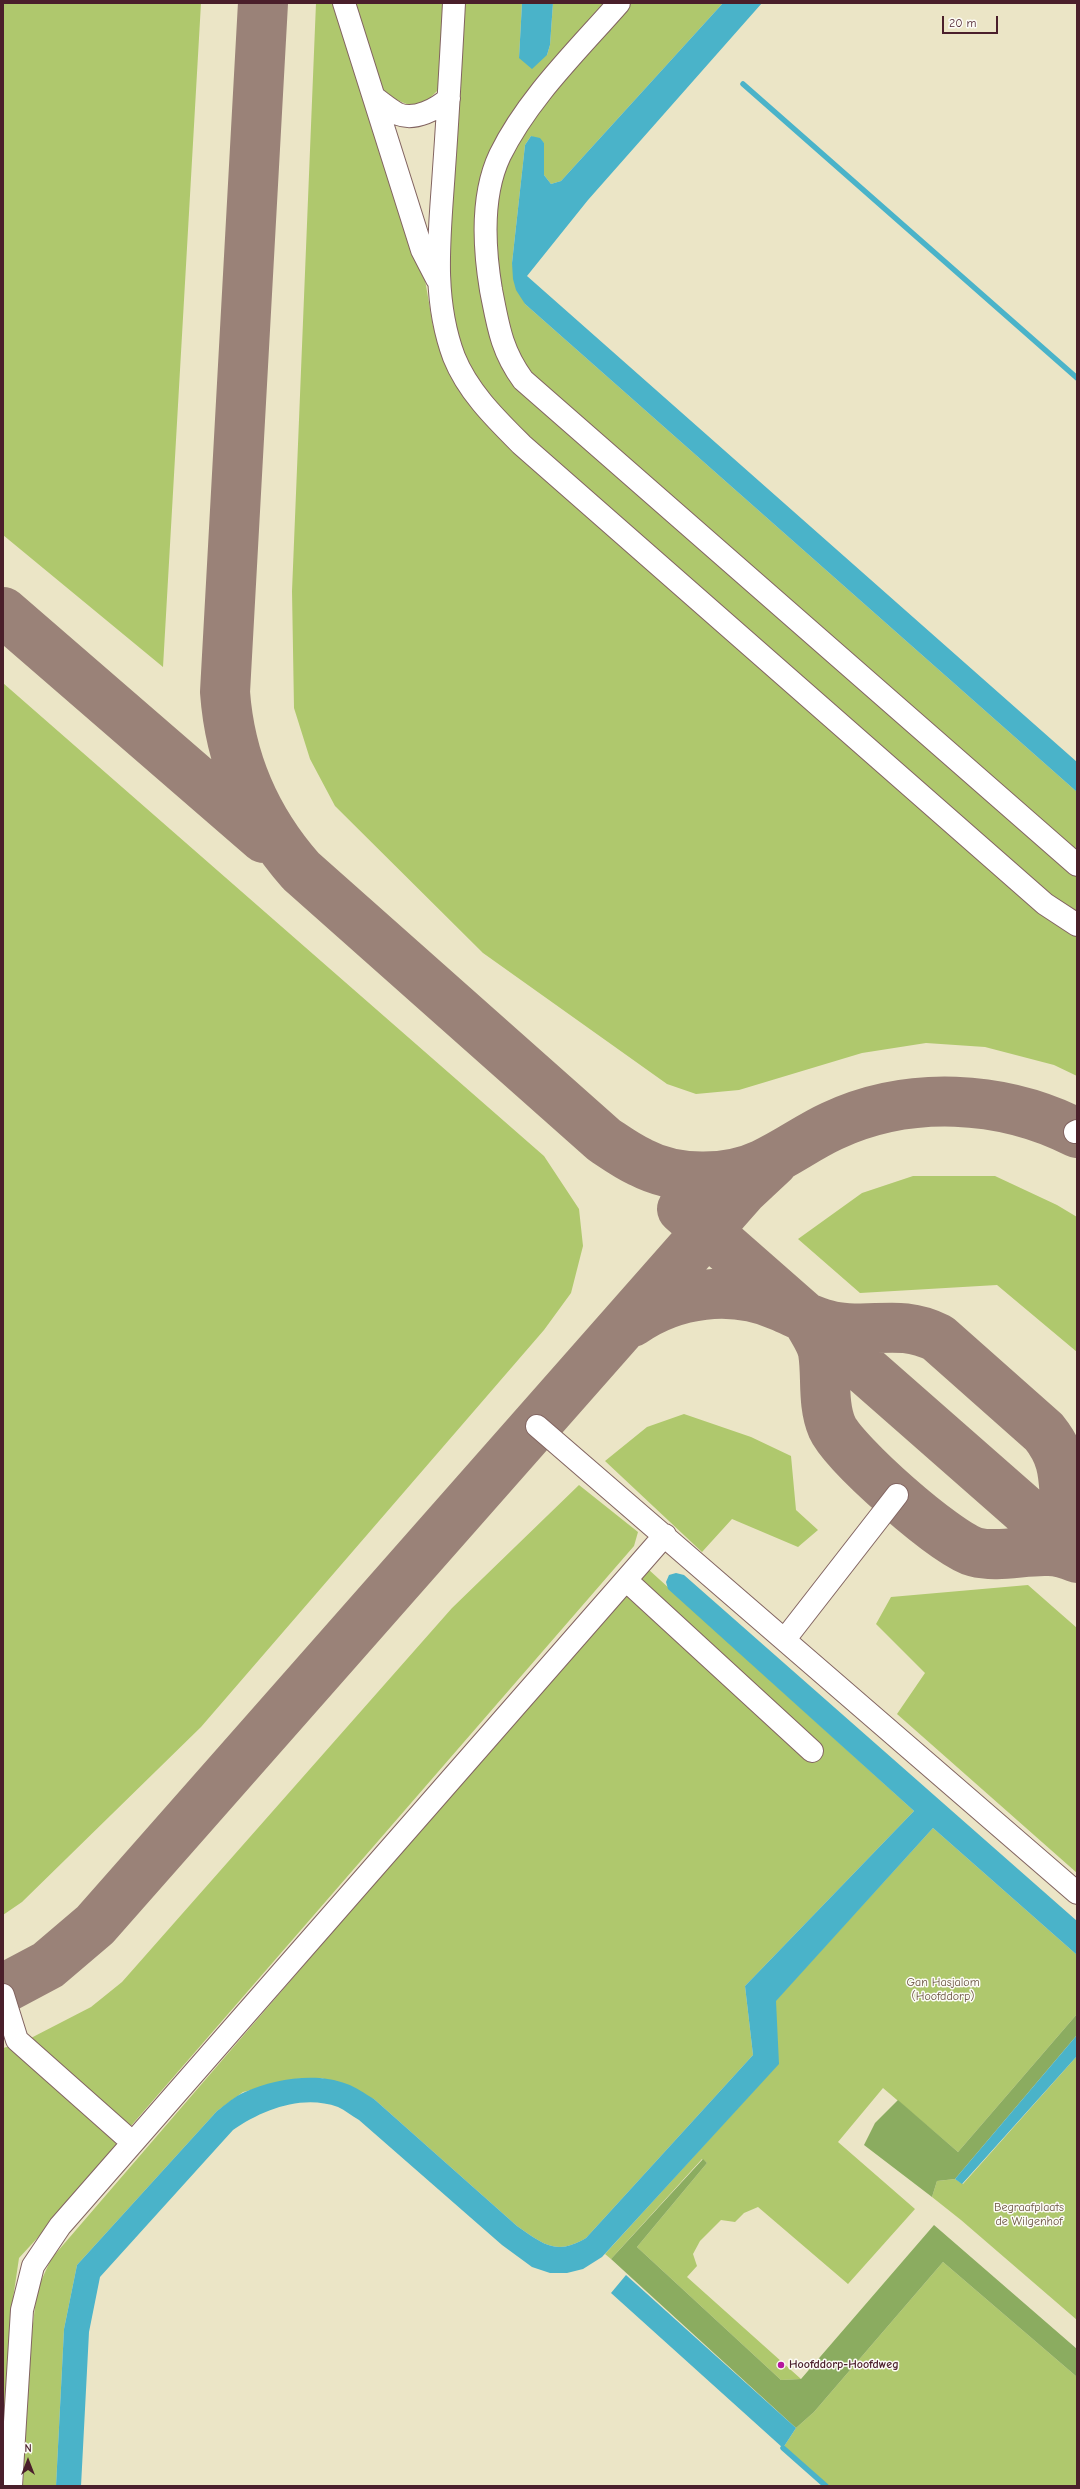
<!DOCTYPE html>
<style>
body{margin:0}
#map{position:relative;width:1080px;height:2489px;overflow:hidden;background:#ebe5c6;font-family:"Comic Neue",sans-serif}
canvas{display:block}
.frame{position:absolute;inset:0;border:4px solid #4a1f2b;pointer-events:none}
.north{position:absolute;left:8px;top:2441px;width:40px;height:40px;-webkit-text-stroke:3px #fdfcf7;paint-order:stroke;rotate:0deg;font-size:11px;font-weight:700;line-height:16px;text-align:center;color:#4a1f2b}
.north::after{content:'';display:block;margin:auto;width:14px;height:18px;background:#4a1f2b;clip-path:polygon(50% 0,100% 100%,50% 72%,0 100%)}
.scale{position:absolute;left:942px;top:16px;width:56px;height:18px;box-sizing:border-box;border:2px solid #4a1f2b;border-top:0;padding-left:5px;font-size:12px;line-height:14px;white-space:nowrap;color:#4a1f2b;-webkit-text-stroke:3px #fdfcf7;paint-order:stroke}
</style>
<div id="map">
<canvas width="1080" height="2489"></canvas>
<div class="frame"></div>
<div class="north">N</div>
<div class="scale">20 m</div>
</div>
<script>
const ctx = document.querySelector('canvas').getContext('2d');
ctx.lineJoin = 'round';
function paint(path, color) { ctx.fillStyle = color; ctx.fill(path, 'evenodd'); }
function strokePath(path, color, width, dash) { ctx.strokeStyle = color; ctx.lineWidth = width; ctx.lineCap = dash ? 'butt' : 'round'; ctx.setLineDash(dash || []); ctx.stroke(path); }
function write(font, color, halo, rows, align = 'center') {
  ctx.font = font + ' "Comic Neue",sans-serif'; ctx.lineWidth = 3; ctx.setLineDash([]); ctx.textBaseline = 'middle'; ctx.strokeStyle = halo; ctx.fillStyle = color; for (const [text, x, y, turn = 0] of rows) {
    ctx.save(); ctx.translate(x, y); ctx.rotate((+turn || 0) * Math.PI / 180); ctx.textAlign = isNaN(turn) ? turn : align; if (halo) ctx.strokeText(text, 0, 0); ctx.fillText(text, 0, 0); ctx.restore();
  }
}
paint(new Path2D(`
 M3 3H201L163 667 3 535Z
 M316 3H335L424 274 433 326 450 369 1077 931V1076L1054 1065 985 1047 926 1043 862 1053 739 1090 696 1094 667 1084 483 953 335 806 310 759 294 708 292 591Z
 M353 3H446L440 88 425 103 409 105 385 95 377 80Z
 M460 3H522L519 58 547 55 550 45 553 3H613L495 155 499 357 1077 874V916L1064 909 498 410 463 357 451 309 448 258Z
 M626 3H723L561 181 551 184 544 175V143L531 136 525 145 512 263 525 304 1077 792V856L529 371 515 351 493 264 499 177 527 119Z
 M3 683 544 1156 579 1209 583 1246 571 1293 544 1330 201 1727 22 1902 3 1915Z
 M913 1176H995L1057 1205 1077 1217V1352L997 1285 860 1293 798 1239 862 1193Z
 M684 1414 751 1437 791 1456 796 1510 818 1530 798 1547 732 1519 702 1552 605 1461 647 1427Z
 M579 1485 638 1532 634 1546 130 2127 29 2039 91 2007 122 1982 452 1608Z
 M648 1569 914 1811 745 1986 753 2055 586 2238C556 2256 543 2244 517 2226L374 2099 322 2078 295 2079 243 2092 217 2111 77 2265 64 2329 56 2486H23L27 2374 37 2290 51 2259 614 1605Z
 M1028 1585 1077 1628V1873L897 1714 925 1673 876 1624 891 1597Z
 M933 1828 1077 1955V2014L958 2152 883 2088 838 2142 915 2209 848 2284 758 2207 744 2213 735 2222 721 2220 700 2241 693 2254 697 2266 687 2277 801 2379 781 2380 637 2247 707 2163 702 2159 611 2259 605 2254 778 2064 775 2001Z
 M15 2045 119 2138 120 2148 19 2258 11 2312 3 2442V2048Z
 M1077 2056V2320L961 2220 932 2197 937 2181 955 2179 963 2184Z
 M943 2262 1077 2377V2486H826L783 2448 796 2428 814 2412Z`), '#afc86d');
paint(new Path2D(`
 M1077 2014V2035L955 2179 937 2181 932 2197 864 2145 875 2123 898 2100 958 2152Z
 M703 2159 707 2163 637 2247 781 2380 801 2379 934 2225 1077 2349V2377L943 2262 814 2412 796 2428 611 2259Z`), '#8bac60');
paint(new Path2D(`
 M522 3H553L550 45 547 55 532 69 519 58Z
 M723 3H762L588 200 527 276 1077 762V792L525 304 516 290 513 279 512 263 525 145 531 136 540 138 544 143V175L551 184 561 181Z
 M676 1573 684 1575 1077 1921V1955L933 1828 776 2001 779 2064 602 2257 583 2269 567 2273H550L532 2267 502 2245 359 2120C352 2116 345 2110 338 2107 302 2094 262 2110 233 2130L100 2277 89 2332 81 2486H56L64 2329 77 2265 217 2111C225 2105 235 2096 245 2092 274 2079 316 2072 347 2084 356 2087 365 2094 374 2099L517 2226C543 2244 556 2256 586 2238L753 2055 745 1986 914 1811 668 1589 666 1582 669 1575Z
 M1077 2035V2056L962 2184 955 2179Z
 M626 2275 796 2428 783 2448 611 2293Z`), '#4ab3c9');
strokePath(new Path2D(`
 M743 84 1077 378
 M783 2448 826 2486`), '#4ab3c9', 5.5);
strokePath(new Path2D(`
 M263 3 225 692C230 761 256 820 301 871L604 1140C616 1148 627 1156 640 1162 676 1181 727 1181 763 1164 787 1153 808 1137 832 1126 909 1090 1002 1095 1077 1133
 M3 612 264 838
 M682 1209 1077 1556
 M807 1319C812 1329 821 1341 823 1352 827 1376 822 1403 832 1427 844 1454 946 1544 975 1552 998 1558 1024 1550 1048 1551 1057 1551 1068 1554 1077 1558
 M632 1322C675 1292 732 1285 780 1306 799 1314 816 1324 837 1327 875 1333 900 1319 938 1338L1044 1432C1068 1462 1062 1482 1067 1517 1068 1528 1074 1539 1077 1549
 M3 1989 48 1965 95 1925 743 1190 774 1161`), '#9a8278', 50);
const minor = new Path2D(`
 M344 3 422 250 437 279
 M454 3C451 58 448 114 444 169 440 232 431 296 454 357 468 392 496 419 522 445L1045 904 1077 925
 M619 3C577 51 528 98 500 155 481 195 484 248 491 290 498 325 501 350 523 380L1077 865
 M375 98C382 103 390 110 398 114 415 121 437 109 449 98
 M1075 1132 1077 1131
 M537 1426 1077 1893
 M627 1581 812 1751
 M785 1639 897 1495
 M3 1995 17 2040 132 2142
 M11 2486 22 2310 33 2266 60 2226 665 1535`);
strokePath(minor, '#826461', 24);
strokePath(minor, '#fff', 22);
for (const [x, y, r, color] of [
 [781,2365,4,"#b5179e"]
]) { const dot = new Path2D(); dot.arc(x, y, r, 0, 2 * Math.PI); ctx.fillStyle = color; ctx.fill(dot); strokePath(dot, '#fdfcf7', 1.5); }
write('12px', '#68523f', '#fdfcf7', [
 ["Gan Hasjalom",943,1983],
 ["(Hoofddorp)",943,1997],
 ["Begraafplaats",1029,2208],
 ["de Wilgenhof",1029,2222]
]);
write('bold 12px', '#4a1f2b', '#fdfcf7', [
 ["Hoofddorp-Hoofdweg",789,2365]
], 'left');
</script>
